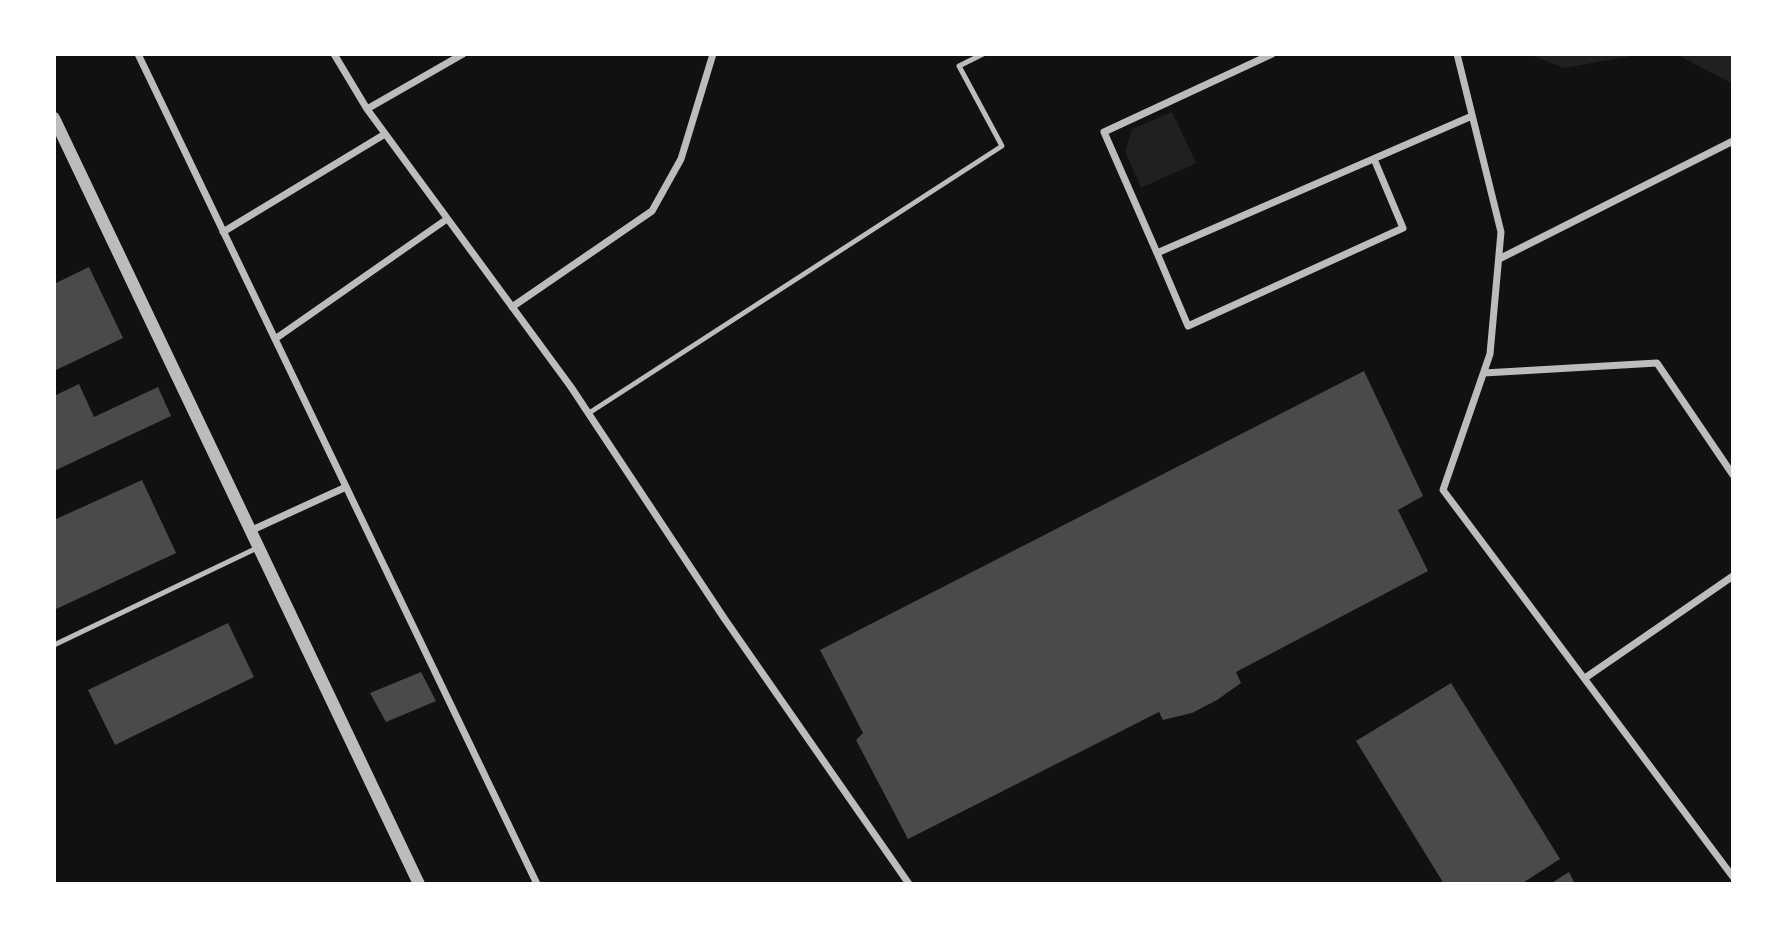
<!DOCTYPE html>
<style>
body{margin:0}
#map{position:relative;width:1787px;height:938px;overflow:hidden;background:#111;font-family:Cabin,sans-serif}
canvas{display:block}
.frame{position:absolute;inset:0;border:56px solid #fff;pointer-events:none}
</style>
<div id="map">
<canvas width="1787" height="938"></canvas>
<div class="frame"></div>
</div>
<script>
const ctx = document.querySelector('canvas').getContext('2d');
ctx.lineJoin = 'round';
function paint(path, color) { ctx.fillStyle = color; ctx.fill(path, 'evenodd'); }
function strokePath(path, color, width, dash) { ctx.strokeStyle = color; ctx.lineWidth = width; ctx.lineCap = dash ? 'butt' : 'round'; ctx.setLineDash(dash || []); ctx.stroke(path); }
paint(new Path2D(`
 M1529 54H1643L1564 68Z
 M1676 54H1733V84Z
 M1172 112 1196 163 1141 188 1125 151 1132 129Z`), '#202020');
paint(new Path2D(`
 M89 267 123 338 54 371V284Z
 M1364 371 1423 496 1398 510 1428 571 1236 672 1241 683 1217 700 1192 713 1163 720 1159 712 908 839 856 740 863 733 820 650Z
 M79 384 94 417 158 387 171 416 54 471V396Z
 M142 480 176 553 54 610V520Z
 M228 623 254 677 115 745 88 690Z
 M421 672 436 701 386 722 370 693Z
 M1451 683 1560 859 1521 884H1444L1356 741Z
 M1569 872 1575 884H1550Z`), '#4a4a4a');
strokePath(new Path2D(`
 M589 413 1002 146 959 66 983 54
 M54 645 257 548`), '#bcbcbc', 5);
strokePath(new Path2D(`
 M138 54 537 884
 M334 54 367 109 571 387 724 618 909 884
 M1272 54 1104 132 1157 253 1472 116
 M1457 54 1501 232 1490 354 1443 490 1733 877
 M367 109 463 54
 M223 232 385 134
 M1157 253 1188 326 1403 228 1374 159
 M1499 259 1733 141
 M512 307 652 211 681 159 713 54
 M275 339 447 219
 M1484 373 1657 363 1733 475
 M250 531 346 487
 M1585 678 1733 576`), '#bcbcbc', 7);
strokePath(new Path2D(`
 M54 118 419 884`), '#bcbcbc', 12);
</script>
